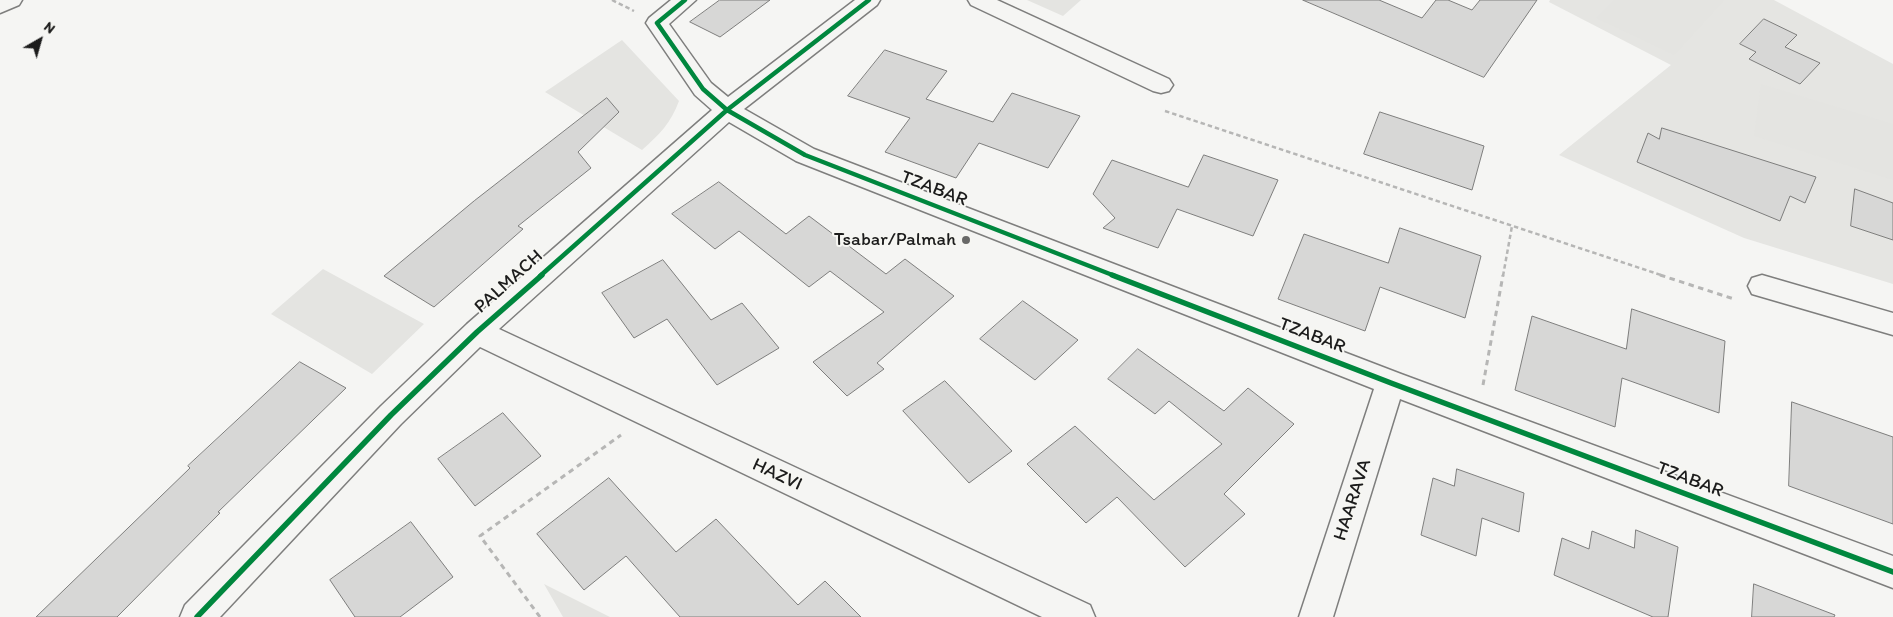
<!DOCTYPE html>
<style>
body{margin:0}
#map{position:relative;width:1893px;height:617px;overflow:hidden;background:#f5f5f3;font-family:Itim,sans-serif}
canvas{display:block}
.north{position:absolute;left:15px;top:15px;width:50px;height:50px;-webkit-text-stroke:4px #f6f6f2;paint-order:stroke;rotate:38deg;font-size:14px;font-weight:700;line-height:20px;text-align:center;color:#1c1c1c}
.north::after{content:'';display:block;margin:auto;width:18px;height:22px;background:#1c1c1c;clip-path:polygon(50% 0,100% 100%,50% 72%,0 100%)}
</style>
<div id="map">
<canvas width="1893" height="617"></canvas>
<div class="north">N</div>
</div>
<script>
const ctx = document.querySelector('canvas').getContext('2d');
ctx.lineJoin = 'round';
function paint(path, color) { ctx.fillStyle = color; ctx.fill(path, 'evenodd'); }
function strokePath(path, color, width, dash) { ctx.strokeStyle = color; ctx.lineWidth = width; ctx.lineCap = dash ? 'butt' : 'round'; ctx.setLineDash(dash || []); ctx.stroke(path); }
function write(font, color, halo, rows, align = 'center') {
  ctx.font = font + ' Itim,sans-serif'; ctx.lineWidth = 4; ctx.setLineDash([]); ctx.textBaseline = 'middle'; ctx.strokeStyle = halo; ctx.fillStyle = color; for (const [text, x, y, turn = 0] of rows) {
    ctx.save(); ctx.translate(x, y); ctx.rotate((+turn || 0) * Math.PI / 180); ctx.textAlign = isNaN(turn) ? turn : align; if (halo) ctx.strokeText(text, 0, 0); ctx.fillText(text, 0, 0); ctx.restore();
  }
}
paint(new Path2D(`
 M1550 0H1774L1893 64V284L1744 238 1559 155 1671 65 1549 2Z`), '#e5e5e2');
paint(new Path2D(`
 M1027 0H1081L1063 16Z
 M1614 0H1724L1674 55 1596 18Z
 M622 40 679 101C671 123 659 135 642 150L545 92Z
 M1761 84 1893 124V180L1754 136Z
 M323 269 424 324 372 374 271 314Z
 M544 584 610 617H563Z`), '#e4e4e1');
const building = new Path2D(`
 M720 0H770L720 37 690 22Z
 M1303 0H1379L1422 18 1436 0H1448L1472 10 1480 0H1537L1484 77Z
 M1764 19 1797 35 1785 47 1820 63 1800 84 1749 59 1756 52 1740 44Z
 M885 50 947 71 926 99 993 122 1012 93 1080 116 1048 168 979 143 956 178 885 152 910 118 848 96Z
 M607 98 619 112 578 152 591 168 518 226 523 229 434 307 384 276 474 201Z
 M1380 112 1484 146 1472 190 1364 154Z
 M1662 128 1816 177 1805 203 1790 196 1780 221 1637 162 1648 133 1659 139Z
 M1204 155 1278 180 1253 236 1177 209 1158 248 1103 228 1115 218 1093 194 1112 160 1188 187Z
 M719 182 786 234 809 216 886 274 905 259 954 296 877 363 884 369 847 396 813 362 884 312 830 271 809 287 739 231 715 249 672 214Z
 M1855 189 1893 203V240L1851 226Z
 M1400 228 1481 256 1465 318 1380 287 1365 331 1278 299 1304 234 1388 263Z
 M663 260 711 320 742 303 779 348 717 385 667 319 634 338 602 293Z
 M1023 301 1078 340 1035 380 980 339Z
 M1632 309 1725 341 1719 413 1622 378 1615 427 1515 390 1532 316 1626 349Z
 M1138 349 1224 411 1248 388 1294 424 1224 494 1245 514 1185 567 1117 497 1086 523 1027 464 1075 426 1154 500 1222 444 1169 401 1155 414 1108 379Z
 M300 362 346 388 218 512 220 513 117 617H36L190 468 188 466Z
 M945 381 1012 451 969 483 903 411Z
 M1792 402 1893 437V524L1789 486Z
 M503 413 541 456 475 506 438 459Z
 M1457 469 1524 493 1519 532 1482 518 1476 556 1421 535 1433 478 1454 486Z
 M609 478 676 552 716 519 798 605 825 581 861 617H680L626 556 584 590 537 534Z
 M411 522 453 577 400 617H355L330 580Z
 M1636 530 1678 547 1668 617H1653L1554 575 1562 538 1589 549 1592 531 1634 548Z
 M1754 584 1835 615 1834 617H1752Z`);
paint(building, '#d7d7d6');
strokePath(building, '#7e7e7d', 1);
const minor = new Path2D(`
 M671 0H696L669 24 711 83 728 97 855 0H880L877 5 744 109 814 149 1401 374 1893 556V588L1400 399 1333 617H1299L1374 389 796 161 729 122 499 329 1090 605 1095 617H1042L480 347 401 424 220 617H180L185 605 381 406 467 324 712 110 695 95 646 23 649 18Z
 M968 0H997L1169 79 1173 85 1169 91 1161 93 1153 91 971 5Z
 M1762 275 1893 313V335L1752 294 1748 286 1752 278Z`);
const highway = new Path2D(`
 M0 0H22L19 5 0 13Z`);
strokePath(minor, '#7e7e7d', 3);
strokePath(highway, '#7e7e7d', 3);
strokePath(new Path2D(`
 M612 0 634 11
 M1165 111 1664 276
 M1503 276 1512 226`), '#b6b6b5', 2.5, [4.5, 3]);
strokePath(new Path2D(`
 M1660 275 1734 299
 M1483 385 1503 275
 M540 617 480 536 621 435`), '#b6b6b5', 3, [5.5, 4.5]);
paint(minor, '#f5f5f3');
paint(highway, '#f5f5f3');
strokePath(new Path2D(`
 M685 0 657 23 703 89 727 110 805 155 1115 276
 M540 276 727 110 869 0`), '#00873e', 4.5);
strokePath(new Path2D(`
 M1112 275 1391 383 1893 572
 M197 617 391 415 477 332 542 275`), '#00873e', 5.5);
for (const [x, y, r, color] of [
 [966,240,5,"#686867"]
]) { const dot = new Path2D(); dot.arc(x, y, r, 0, 2 * Math.PI); ctx.fillStyle = color; ctx.fill(dot); strokePath(dot, '#f6f6f2', 2); }
write('19px', '#1c1c1c', '#f6f6f2', [
 ["TZABAR",934,189,21],
 ["PALMACH",509,282,-42],
 ["TZABAR",1312,336,21],
 ["HAZVI",777,475,25],
 ["TZABAR",1690,480,21],
 ["HAARAVA",1353,500,-72]
]);
write('19px', '#1c1c1c', '#f6f6f2', [
 ["Tsabar/Palmah",956,240]
], 'right');
</script>
